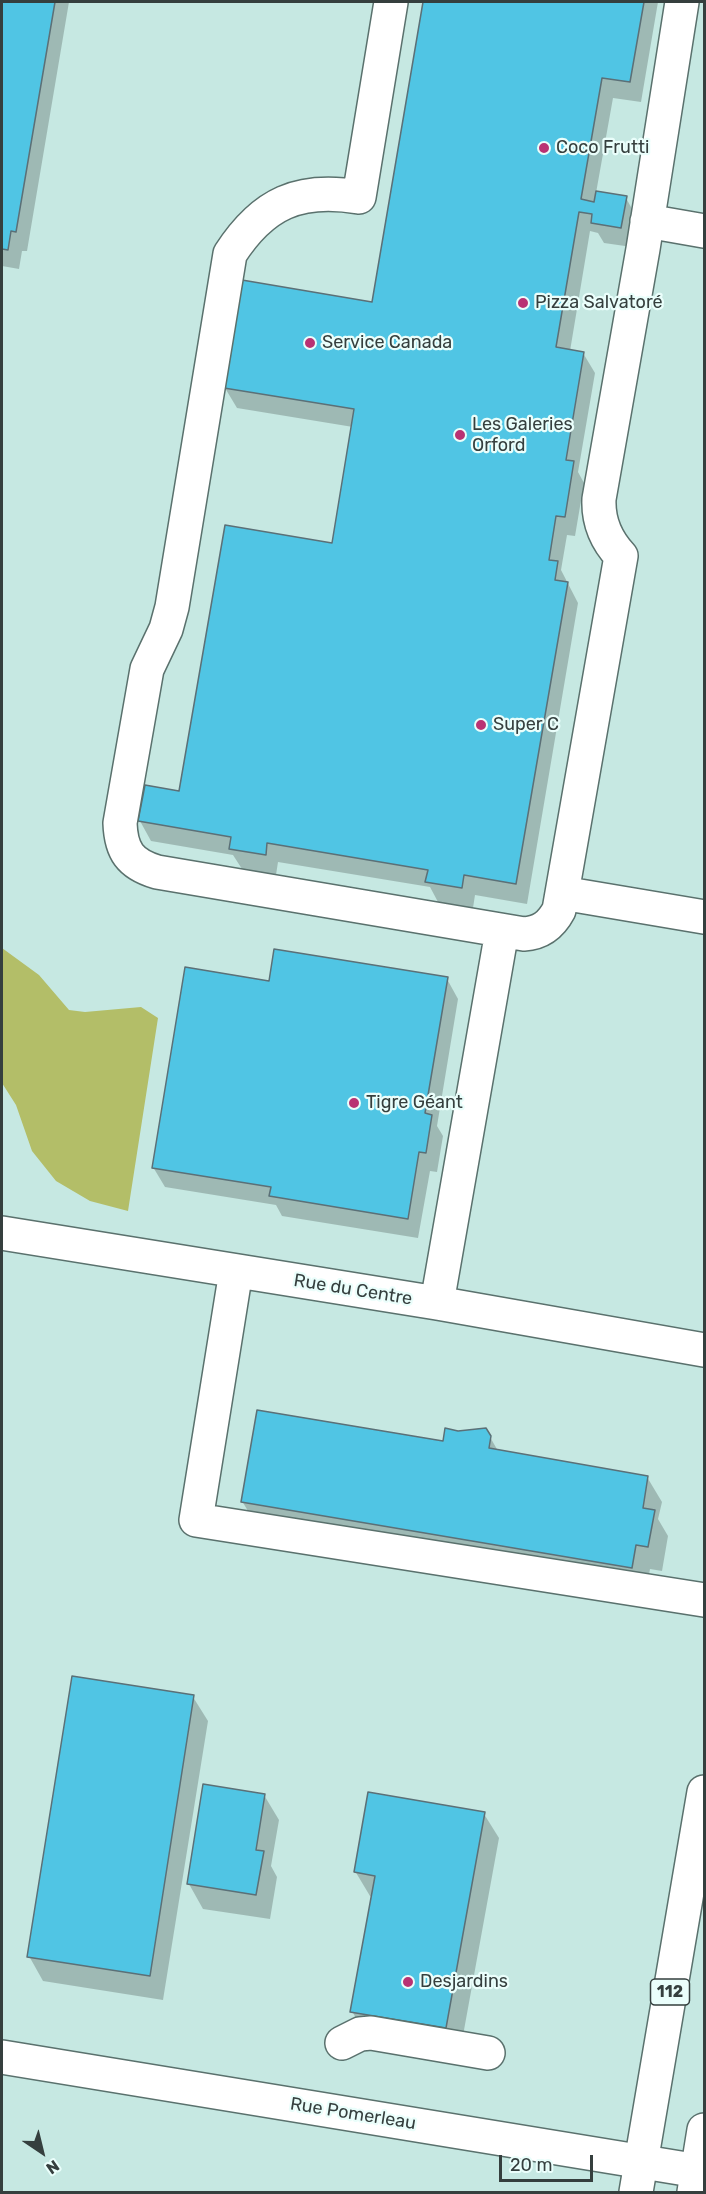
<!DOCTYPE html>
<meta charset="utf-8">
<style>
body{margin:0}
#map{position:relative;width:706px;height:2194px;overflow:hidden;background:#d9f2ee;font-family:Rubik,sans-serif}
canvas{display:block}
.frame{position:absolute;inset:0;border:3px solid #353f3e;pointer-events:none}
.north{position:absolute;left:12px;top:2122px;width:60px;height:60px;-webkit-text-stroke:4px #eafefb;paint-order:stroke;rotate:145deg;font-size:16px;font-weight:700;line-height:24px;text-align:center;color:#353f3e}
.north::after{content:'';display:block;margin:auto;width:21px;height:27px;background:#353f3e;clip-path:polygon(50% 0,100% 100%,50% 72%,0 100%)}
.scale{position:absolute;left:499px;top:2155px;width:94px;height:27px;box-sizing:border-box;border:3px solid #353f3e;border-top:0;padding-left:8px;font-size:18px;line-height:21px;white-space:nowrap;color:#353f3e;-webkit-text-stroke:4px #eafefb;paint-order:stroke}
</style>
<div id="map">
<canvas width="706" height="2194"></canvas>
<div class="frame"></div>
<div class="north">N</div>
<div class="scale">20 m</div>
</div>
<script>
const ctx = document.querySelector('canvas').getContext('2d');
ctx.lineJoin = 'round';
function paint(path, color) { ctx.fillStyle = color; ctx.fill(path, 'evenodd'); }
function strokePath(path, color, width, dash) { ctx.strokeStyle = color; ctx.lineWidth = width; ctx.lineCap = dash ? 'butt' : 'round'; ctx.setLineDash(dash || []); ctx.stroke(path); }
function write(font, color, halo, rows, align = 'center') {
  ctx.font = font + ' Rubik,sans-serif'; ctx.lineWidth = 4.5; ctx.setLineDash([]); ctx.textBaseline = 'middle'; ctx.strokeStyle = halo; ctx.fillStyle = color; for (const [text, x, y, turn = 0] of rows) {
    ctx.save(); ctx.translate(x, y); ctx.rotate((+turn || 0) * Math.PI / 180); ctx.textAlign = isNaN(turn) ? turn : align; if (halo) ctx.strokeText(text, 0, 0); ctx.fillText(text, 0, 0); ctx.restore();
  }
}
paint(new Path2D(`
 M2 2H704V2192H2Z`), '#c6e8e2');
paint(new Path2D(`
 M2 948 39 975 69 1010 85 1012 141 1007 158 1018 128 1211 90 1201 56 1181 32 1151 16 1105 2 1083Z`), '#b3be68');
paint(new Path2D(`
 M2 2H69L27 251H22L19 269 2 266Z
 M425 2H658L641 102 613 98 596 193 626 198 637 218 632 247 604 243 598 233 590 231 570 351 583 353 595 373 578 472 584 483 575 536 567 535 561 570 578 603 527 904 475 895 473 908 438 902 430 887 278 862 276 875 242 869 233 855 151 841 140 821 181 792 333 544 353 427 237 408 225 388 373 304Z
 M447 979 458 999 437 1126 443 1136 437 1172 430 1171 418 1238 282 1216 276 1205 165 1187 153 1167 270 983Z
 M486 1430 498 1451 647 1477 662 1502 658 1519 668 1536 662 1571 650 1569 646 1592 257 1526 242 1501 444 1443 458 1432Z
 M193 1697 208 1721 163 2000 43 1981 29 1956Z
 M264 1795 279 1820 271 1866 277 1877 270 1919 203 1909 189 1884Z
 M484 1814 499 1838 460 2052 366 2036 352 2011 372 1897 370 1896 355 1871Z`), '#0003');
const building = new Path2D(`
 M2 2H55L16 232 11 231 8 250 2 249Z
 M423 2H644L630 82 602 78 581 199 594 202 596 191 627 196 621 228 591 223 592 214 579 212 556 347 584 352 566 460 574 461 565 517 556 516 549 560 558 561 555 580 568 582 516 884 464 875 462 888 425 882 428 870 267 843 266 855 229 849 231 837 138 821 145 785 179 791 225 525 332 543 354 409 224 388 242 280 372 302Z
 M274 949 448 977 425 1113 432 1115 426 1153 419 1152 408 1219 269 1196 271 1187 152 1168 185 967 269 981Z
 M257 1410 443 1441 445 1428 458 1431 486 1428 491 1436 489 1448 648 1476 643 1508 655 1510 648 1547 636 1545 632 1568 241 1502Z
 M72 1676 194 1695 150 1976 27 1957Z
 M203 1784 265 1794 256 1850 264 1851 256 1895 187 1884Z
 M368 1792 485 1812 446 2028 350 2012 375 1876 354 1872Z`);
paint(building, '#50c5e4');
strokePath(building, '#5b7077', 1.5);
const minor = new Path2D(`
 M391 2 359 197C299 187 263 203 230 254L172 607 166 629 147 669 120 823C121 851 130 864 157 872L524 934C541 933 551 925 559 910L621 556C606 540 598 522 599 499L643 249 682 2
 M647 221 704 231
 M562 893 704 917
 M2 1233 437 1303 704 1350
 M236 1271 196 1520 704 1600
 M437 1303 502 931
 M342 2043 360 2034 371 2033 488 2053
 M2 2057 704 2172`);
const major = new Path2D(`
 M636 2192 704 1792
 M694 2192 704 2130`);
strokePath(minor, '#5a716d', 36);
strokePath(major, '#5a716d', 36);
strokePath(minor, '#fff', 33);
strokePath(major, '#fff', 33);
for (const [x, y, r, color] of [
 [544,148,6,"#b93273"],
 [523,303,6,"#b93273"],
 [310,343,6,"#b93273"],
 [460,435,6,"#b93273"],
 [481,725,6,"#b93273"],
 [354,1103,6,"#b93273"],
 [408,1982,6,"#b93273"]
]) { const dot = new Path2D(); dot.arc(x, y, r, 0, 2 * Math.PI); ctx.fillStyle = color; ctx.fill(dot); strokePath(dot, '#eafefb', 2); }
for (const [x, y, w] of [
 [670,1992,39]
]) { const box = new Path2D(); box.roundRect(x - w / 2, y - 13, w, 26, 4.5); ctx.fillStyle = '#eafefb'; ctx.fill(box); strokePath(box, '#353f3e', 1.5); }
write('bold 16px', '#353f3e', null, [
 ["112",670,1992]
]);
write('18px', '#353f3e', '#eafefb', [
 ["Coco Frutti",556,148],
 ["Pizza Salvatoré",535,303],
 ["Service Canada",322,343],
 ["Les Galeries",472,425],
 ["Orford",472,446],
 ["Super C",493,725],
 ["Tigre Géant",366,1103],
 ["Desjardins",420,1982]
], 'left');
write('18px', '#353f3e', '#eafefb', [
 ["Rue du Centre",353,1290,9],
 ["Rue Pomerleau",353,2114,9]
]);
</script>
